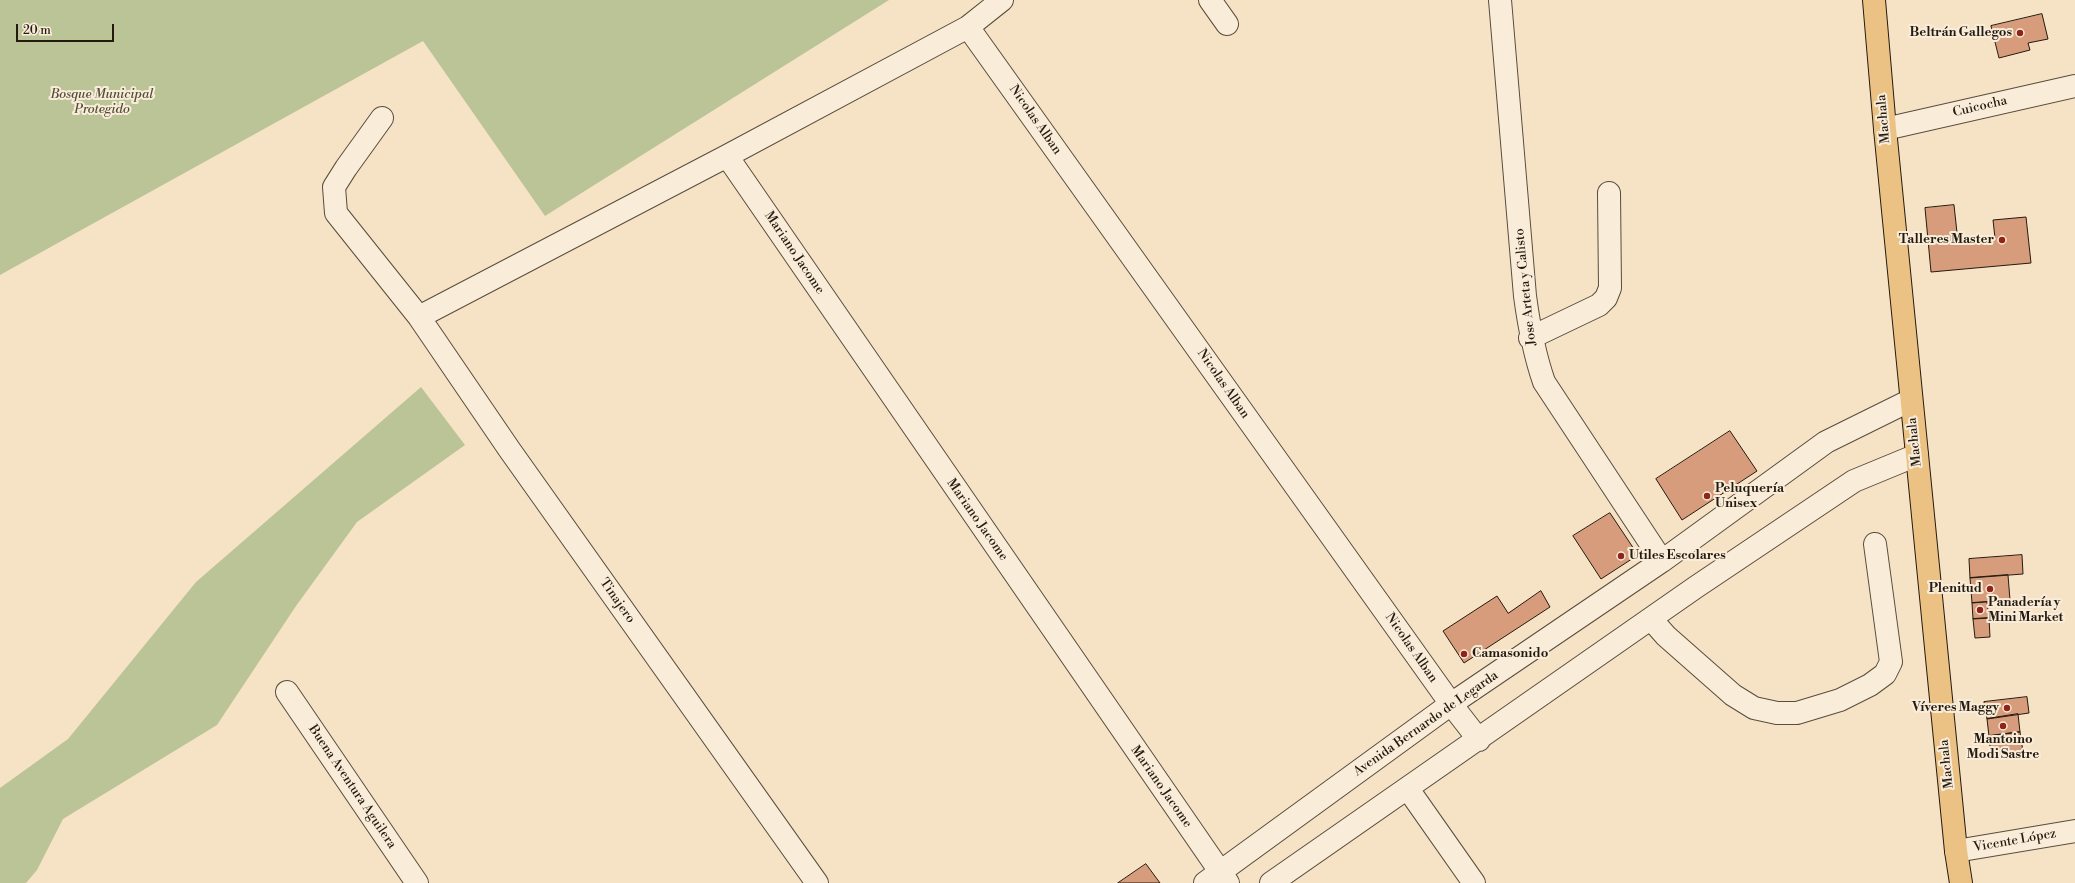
<!DOCTYPE html>
<meta charset="utf-8">
<style>
body{margin:0}
#map{position:relative;width:2075px;height:883px;overflow:hidden;background:#f6e3c6;font-family:"Libre Bodoni",serif}
canvas{display:block}
.scale{position:absolute;left:16px;top:24px;width:98px;height:18px;box-sizing:border-box;border:2px solid #251a0f;border-top:0;padding-left:5px;font-size:12px;line-height:14px;white-space:nowrap;color:#251a0f;-webkit-text-stroke:3px #f9edda;paint-order:stroke}
</style>
<div id="map">
<canvas width="2075" height="883"></canvas>
<div class="scale">20 m</div>
</div>
<script>
const ctx = document.querySelector('canvas').getContext('2d');
ctx.lineJoin = 'round';
function paint(path, color) { ctx.fillStyle = color; ctx.fill(path, 'evenodd'); }
function strokePath(path, color, width, dash) { ctx.strokeStyle = color; ctx.lineWidth = width; ctx.lineCap = dash ? 'butt' : 'round'; ctx.setLineDash(dash || []); ctx.stroke(path); }
function write(font, color, halo, rows, align = 'center') {
  ctx.font = font + ' "Libre Bodoni",serif'; ctx.lineWidth = 4; ctx.setLineDash([]); ctx.textBaseline = 'middle'; ctx.strokeStyle = halo; ctx.fillStyle = color; for (const [text, x, y, turn = 0] of rows) {
    ctx.save(); ctx.translate(x, y); ctx.rotate((+turn || 0) * Math.PI / 180); ctx.textAlign = isNaN(turn) ? turn : align; if (halo) ctx.strokeText(text, 0, 0); ctx.fillText(text, 0, 0); ctx.restore();
  }
}
paint(new Path2D(`
 M0 0H889L545 216 423 41 0 275Z
 M421 387 465 445 357 522 296 606 217 725 63 819 37 870 26 883H0V788L68 739 196 582Z`), '#bbc496');
const building = new Path2D(`
 M2042 14 2048 39 2028 43 2030 50 1999 58 1991 26Z
 M1954 205 1958 242 1995 238 1993 220 2026 217 2031 263 1931 272 1925 208Z
 M1730 431 1757 471 1682 520 1656 479Z
 M1610 513 1638 555 1601 579 1573 536Z
 M2022 555 2023 574 1970 578 1969 559Z
 M2008 575 2010 600 1972 603 1970 578Z
 M1541 591 1550 607 1464 663 1443 631 1497 596 1508 613Z
 M1987 602 1989 618 1973 619 1972 603Z
 M1989 618 1990 637 1975 638 1973 619Z
 M2027 697 2029 713 1987 719 1984 702Z
 M2018 714 2020 732 1989 736 1987 719Z
 M2020 732 2023 752 1991 756 1989 736Z
 M1146 864 1160 883H1118Z`);
paint(building, '#d69c7b');
strokePath(building, '#251a0f', 1);
const minor = new Path2D(`
 M1210 0 1227 24
 M1500 0 1525 296C1529 326 1534 353 1544 382L1662 561
 M968 27 1451 704 1479 740
 M382 118 346 168 334 187 336 213 419 317 509 449 817 883
 M1885 129 2075 86
 M727 156 1228 883
 M419 317 727 156 968 27 1002 0
 M1530 338 1599 305 1606 298 1610 288 1609 193
 M1651 619 1666 636 1733 695 1754 708 1777 713H1797L1840 700 1870 685 1885 674 1891 662 1875 544
 M287 692 417 883
 M1408 789 1474 883
 M1956 851 2075 831
 M1205 883 1451 704 1662 561 1826 442 1911 400
 M1271 883 1696 587 1854 481 1917 455`);
const major = new Path2D(`
 M1874 0 1885 129 1956 851 1961 883`);
strokePath(minor, '#594c3d', 24);
strokePath(major, '#251a0f', 24);
strokePath(minor, '#f9edda', 22);
strokePath(major, '#ebc283', 22);
for (const [x, y, r, color] of [
 [2020,33,4,"#8f2418"],
 [2002,240,4,"#8f2418"],
 [1707,496,4,"#8f2418"],
 [1621,556,4,"#8f2418"],
 [1990,589,4,"#8f2418"],
 [1980,610,4,"#8f2418"],
 [1464,654,4,"#8f2418"],
 [2007,708,4,"#8f2418"],
 [2003,726,4,"#8f2418"]
]) { const dot = new Path2D(); dot.arc(x, y, r, 0, 2 * Math.PI); ctx.fillStyle = color; ctx.fill(dot); strokePath(dot, '#f9edda', 1.5); }
write('bold 13px', '#251a0f', '#f9edda', [
 ["Beltrán Gallegos",2012,33],
 ["Talleres Master",1994,240],
 ["Peluquería",1715,489,"left"],
 ["Unisex",1715,504,"left"],
 ["Utiles Escolares",1629,556,"left"],
 ["Plenitud",1982,589],
 ["Panadería y",1988,603,"left"],
 ["Mini Market",1988,618,"left"],
 ["Camasonido",1472,654,"left"],
 ["Víveres Maggy",1999,708],
 ["Mantoino",2003,740,"center"],
 ["Modi Sastre",2003,755,"center"]
], 'right');
write('italic 13px', '#524d38', '#f9edda', [
 ["Bosque Municipal",102,95],
 ["Protegido",102,110]
]);
write('13px', '#251a0f', '#f9edda', [
 ["Cuicocha",1980,107,-13],
 ["Machala",1884,119,-95],
 ["Nicolas Alban",1035,120,55],
 ["Mariano Jacome",794,253,56],
 ["Jose Arteta y Calisto",1526,287,-96],
 ["Nicolas Alban",1223,384,55],
 ["Machala",1915,442,-96],
 ["Mariano Jacome",977,520,55],
 ["Tinajero",617,601,55],
 ["Nicolas Alban",1411,648,55],
 ["Avenida Bernardo de Legarda",1426,724,-35],
 ["Machala",1947,764,-96],
 ["Buena Aventura Aguilera",352,787,56],
 ["Mariano Jacome",1161,787,55],
 ["Vicente López",2015,841,-10]
]);
</script>
